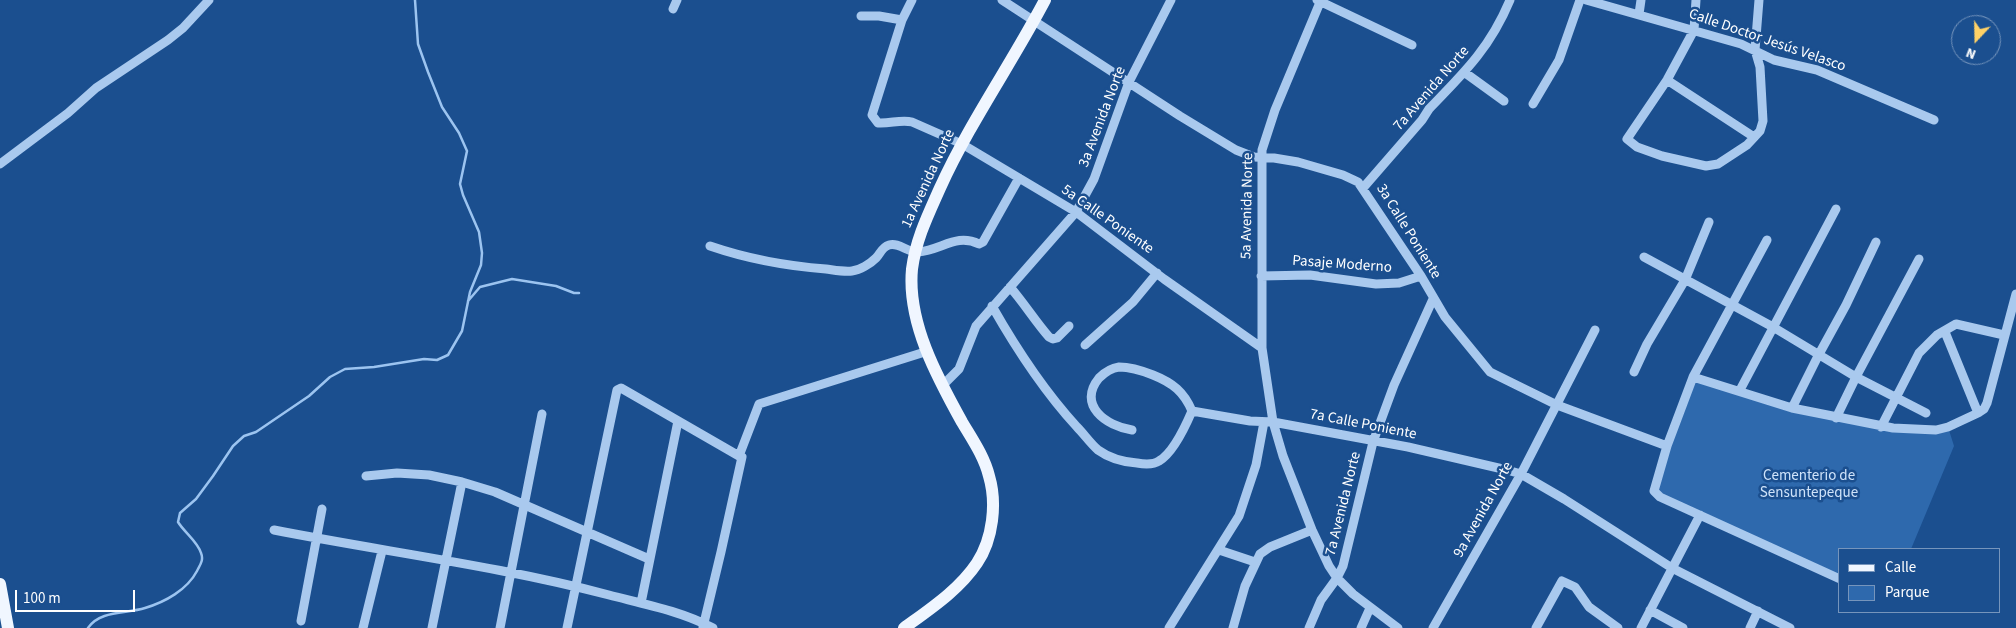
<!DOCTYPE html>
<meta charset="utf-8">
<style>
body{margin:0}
#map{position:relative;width:2016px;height:628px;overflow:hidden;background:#1b4f8f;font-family:"Source Sans 3",sans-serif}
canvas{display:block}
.legend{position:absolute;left:1838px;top:548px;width:162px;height:65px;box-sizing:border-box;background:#1b4f8f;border:1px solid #7695bc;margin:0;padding:6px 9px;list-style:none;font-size:15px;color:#fff}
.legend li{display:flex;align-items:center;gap:10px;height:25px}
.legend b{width:25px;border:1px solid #7695bc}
.north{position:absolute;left:1951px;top:15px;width:50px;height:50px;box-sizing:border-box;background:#1b4f8f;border:1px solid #7695bc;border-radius:50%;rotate:201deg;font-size:14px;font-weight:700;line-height:20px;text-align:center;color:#fff}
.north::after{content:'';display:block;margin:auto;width:18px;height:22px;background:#ffd166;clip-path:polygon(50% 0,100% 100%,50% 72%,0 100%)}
.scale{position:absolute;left:15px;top:590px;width:120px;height:22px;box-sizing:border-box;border:2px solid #fff;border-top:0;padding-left:6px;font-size:15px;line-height:18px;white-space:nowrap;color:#fff;-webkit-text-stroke:4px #1b4f8f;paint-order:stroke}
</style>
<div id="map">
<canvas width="2016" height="628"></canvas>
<ul class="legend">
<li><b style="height:6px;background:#f0f6ff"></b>Calle</li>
<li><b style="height:14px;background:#2e69ad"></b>Parque</li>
</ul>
<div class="north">N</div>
<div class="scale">100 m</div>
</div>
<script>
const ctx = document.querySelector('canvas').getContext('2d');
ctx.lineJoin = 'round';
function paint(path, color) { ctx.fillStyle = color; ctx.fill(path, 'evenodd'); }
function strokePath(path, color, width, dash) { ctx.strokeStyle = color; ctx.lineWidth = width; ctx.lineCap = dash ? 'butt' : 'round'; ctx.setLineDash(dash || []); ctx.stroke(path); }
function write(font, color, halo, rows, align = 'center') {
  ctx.font = font + ' "Source Sans 3",sans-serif'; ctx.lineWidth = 5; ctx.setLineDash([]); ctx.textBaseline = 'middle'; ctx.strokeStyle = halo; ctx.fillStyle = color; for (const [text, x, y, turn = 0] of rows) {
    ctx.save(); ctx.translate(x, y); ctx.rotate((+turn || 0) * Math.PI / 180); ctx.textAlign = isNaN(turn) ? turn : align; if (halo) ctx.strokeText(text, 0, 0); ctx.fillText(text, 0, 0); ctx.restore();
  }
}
paint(new Path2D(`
 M1694 379 1858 422 1948 427 1954 446 1911 549H1840V576L1660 497 1654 486Z`), '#2e69ad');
strokePath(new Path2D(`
 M468 301 480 287 512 279 556 286 574 293H579
 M88 628C100 610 126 614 145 608 165 602 187 590 197 571 200 565 204 560 201 553 198 542 184 532 178 522L180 513 196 499 213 476 233 446 244 436 256 432 309 396 330 377 345 369 374 367 424 359 437 360 448 355 462 331 470 292 481 265 482 253 479 232 463 195 460 184 467 151 459 133 442 107 428 72 418 44 415 0`), '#9cc4f0', 2.5);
strokePath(new Path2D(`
 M912 0 902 20 872 115 878 123C890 124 901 119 912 122L962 144 1076 212 1164 279 1262 348
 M1002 0 1180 116 1236 150 1254 157 1274 158 1298 162 1343 175 1358 182 1421 276 1445 317 1490 372 1557 405 1667 446
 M1317 0 1412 45
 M1321 0 1275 110 1262 150V348L1273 422 1283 456 1312 530 1329 566 1337 578 1353 594 1398 628
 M1586 0 1741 44 1774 60 1817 70 1934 120
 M1696 0 1694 30 1667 80 1627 139 1637 147 1662 156 1706 166 1718 164 1747 145 1760 131 1763 121 1760 67 1755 50 1759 0
 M673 9 677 0
 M1639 14 1641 0
 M861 16H879L902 20
 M1464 72 1504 101
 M1667 80 1754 137
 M1533 104 1559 60 1580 0
 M0 164 68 113 96 88 168 40 183 28 209 0
 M1363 188 1422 120 1429 109C1464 73 1490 48 1510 0
 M1767 240 1693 377 1667 446 1654 491 1660 497 1840 579
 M710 246C748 259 786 266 826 269 834 270 844 272 852 271 860 270 870 264 876 258 880 254 882 247 889 245 899 242 908 253 918 252 942 250 956 233 979 244L983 242 1019 178
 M1644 257 1773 327 1856 377 1926 413
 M1261 276 1310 275 1376 284 1399 283 1421 276
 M1010 287C1024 303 1035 321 1049 337L1053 339 1057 338 1069 326
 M992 306C1017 350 1043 390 1077 427 1084 434 1090 443 1098 450 1109 458 1123 462 1137 463 1143 464 1153 465 1159 461 1173 453 1186 425 1192 411L1250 421 1273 422 1408 447 1507 470 1521 474 1564 499 1672 568 1790 628
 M1085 345 1133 302 1157 273
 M1634 372 1647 344 1685 280 1709 222
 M1693 377 1792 408 1893 428 1936 430 1948 427 1978 413 1945 332
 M943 385 959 369 976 326 1076 212 1094 179 1129 82 1171 0
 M1740 390 1836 209
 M1792 408 1818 356 1846 305 1876 242
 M1978 413 1984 409 1987 403 2016 294
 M1836 418 1856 377 1919 259
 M1881 427 1919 353 1937 335 1956 324 2004 335
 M1132 430C1106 426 1077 405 1099 378 1104 373 1112 368 1119 367 1131 367 1143 371 1153 375 1173 383 1184 392 1192 411
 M366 476 397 473 429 475 462 482 495 492 649 559
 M274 530C386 552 499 566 609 595 644 604 681 611 713 628
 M1219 550 1255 562
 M641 603 678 421
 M1650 610 1683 628
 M301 621 322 509
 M703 627 721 552 742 457 739 456 759 404 928 351
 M363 628 382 551
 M432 628 462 482
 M500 628 542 414
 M567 628 617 390 621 388 739 456
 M1169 628 1239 516 1256 465 1264 422
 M1233 628 1245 586 1260 554 1270 547 1312 530
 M1309 628 1321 600 1337 578 1343 566 1373 442 1394 385 1433 299
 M1361 628 1370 608
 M1433 628 1521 474 1595 330
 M1536 628 1562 581 1575 587 1589 607 1618 628
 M1641 628 1700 515
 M1750 628 1758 611`), '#a9c9ee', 9);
strokePath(new Path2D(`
 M0 584 8 628
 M904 628C930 609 959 590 977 563 993 539 997 503 989 476 984 456 972 439 962 422 937 377 907 322 912 269 916 239 928 215 940 188 970 122 1012 63 1045 0`), '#f0f6ff', 12);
write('15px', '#fff', '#1b4f8f', [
 ["Calle Doctor Jesús Velasco",1767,41,19],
 ["7a Avenida Norte",1432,89,-49],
 ["3a Avenida Norte",1103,117,-69],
 ["1a Avenida Norte",929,179,-65],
 ["5a Avenida Norte",1248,206,-89],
 ["5a Calle Poniente",1107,220,35],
 ["3a Calle Poniente",1408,232,58],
 ["Pasaje Moderno",1342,265,4],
 ["7a Calle Poniente",1363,425,11],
 ["7a Avenida Norte",1344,504,-76],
 ["9a Avenida Norte",1484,510,-61]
]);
write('15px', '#cfe3fa', '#1b4f8f', [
 ["Cementerio de",1809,477],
 ["Sensuntepeque",1809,494]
]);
</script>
